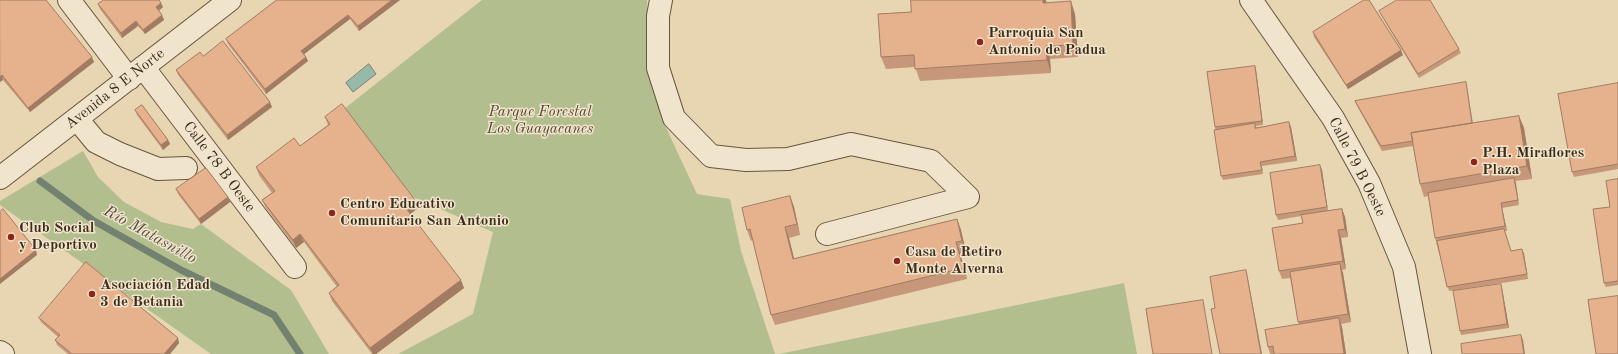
<!DOCTYPE html>
<meta charset="utf-8">
<style>
body{margin:0}
canvas{display:block;background:#e8d5b1}
</style>
<canvas width="1618" height="354"></canvas>
<script>
const ctx = document.querySelector('canvas').getContext('2d');
ctx.lineJoin = 'round';
function paint(path, color) { ctx.fillStyle = color; ctx.fill(path, 'evenodd'); }
function strokePath(path, color, width, dash) { ctx.strokeStyle = color; ctx.lineWidth = width; ctx.lineCap = dash ? 'butt' : 'round'; ctx.setLineDash(dash || []); ctx.stroke(path); }
function write(font, color, halo, rows, align = 'center') {
  ctx.font = font + ' "Old Standard TT",serif'; ctx.lineWidth = 3; ctx.setLineDash([]); ctx.textBaseline = 'middle'; ctx.strokeStyle = halo; ctx.fillStyle = color; for (const [text, x, y, turn = 0] of rows) {
    ctx.save(); ctx.translate(x, y); ctx.rotate((+turn || 0) * Math.PI / 180); ctx.textAlign = isNaN(turn) ? turn : align; if (halo) ctx.strokeText(text, 0, 0); ctx.fillText(text, 0, 0); ctx.restore();
  }
}
paint(new Path2D(`
 M482 0H647L648 27 662 119 697 194 730 199 741 251 775 354H398L473 314 493 232 411 196 344 109Z
 M83 151 98 177 124 202 161 222 193 229 201 224 291 290 329 354H211L0 205V201Z
 M1124 283 1137 354H779Z`), '#b3be8e');
const water = new Path2D(`
 M369 64 376 74 353 92 346 83Z`);
paint(water, '#97b9aa');
strokePath(water, '#738170', 1);
strokePath(new Path2D(`
 M40 181 94 221 181 270 274 315 300 354`), '#738170', 7);
const minor = new Path2D(`
 M69 0 129 79
 M661 0 658 16V68L674 118 711 156 746 160 788 159 851 144 931 161 968 197 827 234
 M1251 0 1333 118 1369 183 1404 267 1420 354
 M143 67 295 267
 M77 119 96 142 120 154 158 169 186 168
 M0 178 230 0
 M0 352 3 354`);
strokePath(minor, '#67563f', 24);
strokePath(minor, '#f0e4cc', 22);
paint(new Path2D(`
 M0 0 94 62 30 112 3 80 0 82Z
 M277 0H400L359 31 350 19 304 54 308 61 266 94 228 44 226 39Z
 M1047 3 1075 14 1078 57 1050 59 1051 73 920 81 915 67 886 69 881 57Z
 M98 4 163 7 159 11 164 20 145 34 138 26 122 38 100 9Z
 M1379 11 1459 49 1461 53 1419 78 1381 15Z
 M1313 32 1403 55 1348 89 1314 37Z
 M203 56 272 107 228 140 178 75 176 70Z
 M1255 66 1256 70 1263 125 1256 126V127H1291L1297 161 1262 166 1263 174 1223 180 1221 176 1215 127Z
 M1618 83V169L1574 177 1572 172Z
 M1467 87 1473 123 1519 116 1524 128 1532 179 1515 181 1519 205 1502 208 1507 231H1505L1511 251 1522 249 1524 254 1528 279 1449 291 1435 238 1428 196 1424 197 1420 184 1413 146 1382 151 1357 106 1355 101Z
 M135 110 168 140 170 144 163 150 137 115Z
 M325 117 415 200 418 208 410 214 464 288 376 354H372L332 301 329 293 337 287 304 242 296 248 266 208 262 200 272 193 259 175 256 167 300 146 328 125Z
 M1322 170 1328 211 1342 209 1345 217 1348 237 1341 238 1346 269 1342 270 1343 273 1351 322 1341 324 1342 327 1346 354H1270L1268 347 1299 325 1290 278 1282 279 1279 271 1303 223 1301 216 1278 220 1276 215Z
 M1618 179V285L1606 287 1604 283 1610 207Z
 M176 189 228 197 230 202 201 224 178 194Z
 M790 196 794 207 800 235 789 238 794 259 957 219 961 230 966 252 960 253 967 279 775 325 771 315 753 240 751 241 747 230Z
 M1502 288 1509 328 1461 335 1460 331Z
 M39 318 179 343 170 354H68L57 345 55 340 58 337 41 322Z`), '#c69879');
paint(new Path2D(`
 M392 0H400L359 31 358 26Z
 M1043 0H1046L1048 16 1043 3Z
 M1071 1 1075 14 1078 57 1073 45Z
 M161 3 163 7 158 11 156 7Z
 M162 15 164 20 145 34 143 30Z
 M348 15 350 19 303 55 301 51Z
 M136 21 138 26 122 38 121 33Z
 M1046 46 1050 59 1051 73 1047 60Z
 M1401 50 1403 55 1348 89 1346 85Z
 M92 57 94 62 30 112 28 108Z
 M306 57 308 61 266 94 265 89Z
 M1255 66 1256 70 1263 125 1262 121Z
 M2 75 3 80 0 82V77Z
 M270 102 272 107 228 140 227 135Z
 M1519 116 1524 128 1532 179 1527 166Z
 M1289 122 1291 127 1297 161 1295 156Z
 M168 140 170 144 163 150 161 145Z
 M1320 165 1322 170 1328 212 1327 207Z
 M1514 178 1516 183 1519 205 1518 200Z
 M790 196 794 207 800 235 797 224Z
 M228 197 230 202 201 224 199 219Z
 M415 200 418 208 408 216 405 207Z
 M1501 203 1502 208 1507 231 1505 226Z
 M1342 209 1345 217 1348 237 1345 229Z
 M957 219 961 230 966 252 962 241Z
 M785 227 789 238 797 270 793 259Z
 M1338 230 1341 238 1346 269 1343 261Z
 M300 234 304 242 296 248 293 240Z
 M956 242 960 253 967 279 963 268Z
 M1522 249 1524 254 1528 279Z
 M36 250 37 255 0 284V279Z
 M1340 264 1343 273 1351 322 1348 314Z
 M1246 270 1247 274 1262 354H1261Z
 M461 280 464 288 376 354H373L370 348Z
 M1501 284 1502 288 1509 328 1507 324Z
 M1339 318 1342 327 1346 354H1344Z
 M1521 335 1523 340 1525 354H1524Z
 M178 338 179 343 170 354H164Z`), '#a17c63');
const building = new Path2D(`
 M0 0H46L92 57 28 108 2 75 0 77Z
 M104 0H159L161 3 156 7 162 15 143 30 136 21 121 33 98 4Z
 M277 0H392L358 26 348 15 301 51 306 57 265 89 226 39Z
 M911 0H1043V3L1071 1 1073 45 1046 46 1047 60 915 69 914 55 881 57 878 14 911 12Z
 M1364 0H1369L1401 50 1346 85 1313 32Z
 M1397 0H1430L1459 49 1418 74 1379 11Z
 M223 41 270 102 227 135 176 70 200 52 203 56Z
 M1255 66 1262 121 1215 127 1207 72Z
 M1466 82 1472 123 1411 133 1413 141 1381 146 1355 101Z
 M1618 83V164L1572 172 1558 94Z
 M342 104 415 200 405 207 461 280 370 348 329 293 339 285 300 234 293 240 262 200 275 191 256 167 294 138 300 146 330 124 325 117Z
 M142 105 168 140 161 145 135 110Z
 M1519 116 1527 166 1420 184 1411 133Z
 M1289 122 1295 156 1260 162 1262 170 1221 176 1214 130 1255 123V128Z
 M1320 165 1327 207 1276 215 1270 173Z
 M206 168 228 197 199 219 176 189Z
 M1514 178 1518 200 1501 203 1505 226 1435 238 1428 193Z
 M1618 179V281L1604 283 1593 209 1610 207 1606 181Z
 M790 196 797 224 785 227 793 259 957 219 962 241 956 242 963 268 771 315 750 229 747 230 742 208Z
 M3 209 36 250 0 279V212Z
 M1342 209 1345 229 1338 230 1343 261 1279 271 1272 228 1303 223 1301 215Z
 M1504 229 1511 251 1522 249 1527 274 1447 287 1437 241Z
 M86 262 178 338 164 354H72L55 340 60 335 39 318Z
 M1340 264 1348 314 1298 322 1290 272Z
 M1246 270 1261 354H1220L1211 309 1215 308 1210 277Z
 M1501 284 1507 324 1460 331 1453 291Z
 M1618 296V354H1596L1588 300Z
 M1203 300 1212 354H1153L1146 309Z
 M1339 318 1344 354H1274L1273 346 1268 347 1265 330Z
 M1521 335 1524 354H1462L1461 344Z`);
paint(building, '#e6b18d');
strokePath(building, '#a17c63', 1);
for (const [x, y, r, color] of [
 [980,42,4,"#8f2418"],
 [1474,162,4,"#8f2418"],
 [332,213,4,"#8f2418"],
 [11,237,4,"#8f2418"],
 [897,261,4,"#8f2418"],
 [92,294,4,"#8f2418"]
]) { const dot = new Path2D(); dot.arc(x, y, r, 0, 2 * Math.PI); ctx.fillStyle = color; ctx.fill(dot); strokePath(dot, '#f0e4cc', 1.5); }
write('bold 15px', '#3c2c19', '#f0e4cc', [
 ["Parroquia San",988,33],
 ["Antonio de Padua",988,50],
 ["P.H. Miraflores",1482,153],
 ["Plaza",1482,170],
 ["Centro Educativo",340,204],
 ["Comunitario San Antonio",340,221],
 ["Club Social",19,228],
 ["y Deportivo",19,245],
 ["Casa de Retiro",905,252],
 ["Monte Alverna",905,269],
 ["Asociación Edad",100,285],
 ["3 de Betania",100,302]
], 'left');
write('15px', '#3c2c19', '#f0e4cc', [
 ["Avenida 8 E Norte",115,89,-38],
 ["Calle 78 B Oeste",219,167,53],
 ["Calle 79 B Oeste",1357,167,63]
]);
write('italic 15px', '#544930', '#f0e4cc', [
 ["Parque Forestal",540,112],
 ["Los Guayacanes",540,129]
]);
write('italic 16px', '#534f3d', '#f0e4cc', [
 ["Río Matasnillo",150,235,29]
]);
</script>
